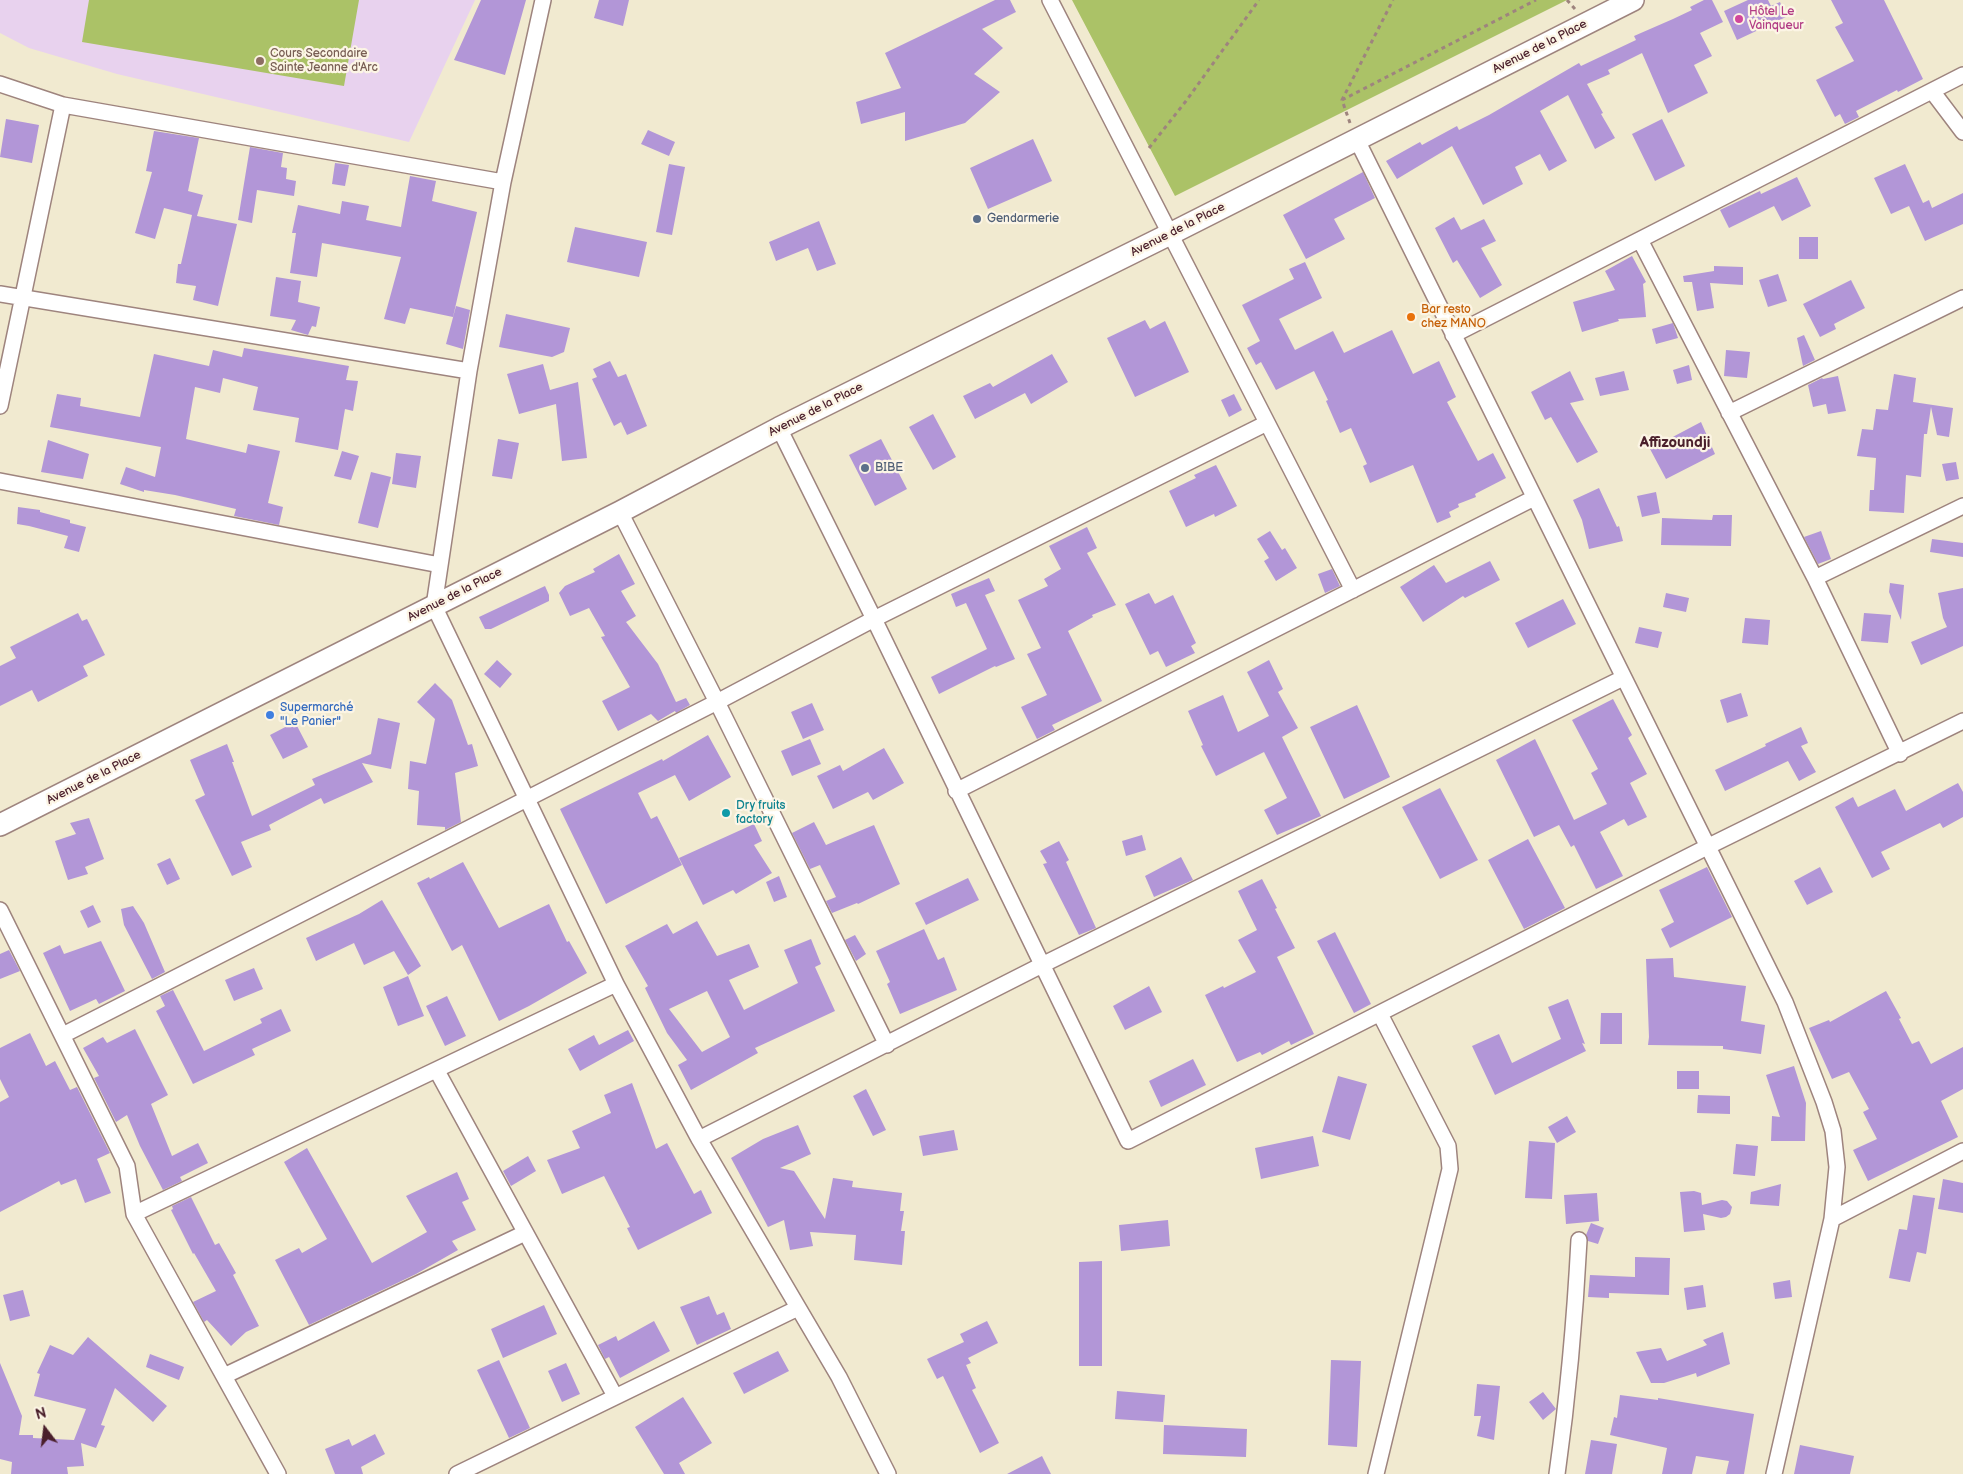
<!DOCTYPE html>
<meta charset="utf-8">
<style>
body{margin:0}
#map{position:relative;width:1963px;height:1474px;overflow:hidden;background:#f1ead0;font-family:"Balsamiq Sans",sans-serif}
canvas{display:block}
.north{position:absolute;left:20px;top:1404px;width:50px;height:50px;-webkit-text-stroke:4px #fcf5e5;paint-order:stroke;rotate:345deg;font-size:14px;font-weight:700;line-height:20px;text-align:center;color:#4a1f2b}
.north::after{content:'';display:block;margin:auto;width:18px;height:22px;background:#4a1f2b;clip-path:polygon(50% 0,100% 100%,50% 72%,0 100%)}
</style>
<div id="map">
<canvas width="1963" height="1474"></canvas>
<div class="north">N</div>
</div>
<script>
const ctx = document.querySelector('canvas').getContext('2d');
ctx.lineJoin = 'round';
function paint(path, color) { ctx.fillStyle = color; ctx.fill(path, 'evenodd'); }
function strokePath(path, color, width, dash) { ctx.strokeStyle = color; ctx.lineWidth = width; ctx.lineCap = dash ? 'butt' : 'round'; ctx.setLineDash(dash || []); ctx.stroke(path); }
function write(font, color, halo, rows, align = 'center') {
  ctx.font = font + ' "Balsamiq Sans",sans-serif'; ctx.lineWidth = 4.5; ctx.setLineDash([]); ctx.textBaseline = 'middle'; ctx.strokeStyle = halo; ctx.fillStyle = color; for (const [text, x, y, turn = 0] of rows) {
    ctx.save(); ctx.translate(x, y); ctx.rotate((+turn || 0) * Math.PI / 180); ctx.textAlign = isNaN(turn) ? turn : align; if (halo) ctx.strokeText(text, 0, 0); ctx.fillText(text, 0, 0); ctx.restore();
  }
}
paint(new Path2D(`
 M0 0H475L409 142 117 74 29 48 0 33Z`), '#e8d2ee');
paint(new Path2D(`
 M89 0H359L344 86 82 42Z
 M1072 0H1567L1175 196Z`), '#abc267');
paint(new Path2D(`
 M481 0H526L505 75 454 60Z
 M599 0H629L623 26 594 18Z
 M995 0H1010L1016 12 982 29 1003 48 974 74 1000 92 965 123 905 141V112L861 124 856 102 901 88 885 53Z
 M1704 0H1712L1723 22 1700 33 1712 56 1694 65 1708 93 1668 113 1642 53 1608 70 1610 74 1587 84 1603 113 1601 114 1615 138 1595 149 1568 95 1540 111 1567 161 1549 171 1540 154 1515 167 1523 184 1483 205 1452 146 1397 179 1386 161 1420 142 1422 145 1457 126 1459 130 1489 115 1579 63 1581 66 1636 40 1634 36 1673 19 1692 10 1690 7Z
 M1748 0H1768L1771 6 1780 2 1786 17 1737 40 1724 11Z
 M1831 0H1884L1923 79 1898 92 1897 90 1856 111 1859 117 1845 124 1840 114 1835 117 1816 80 1854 61 1835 27 1843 23Z
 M6 119 39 125 32 163 0 157Z
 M1662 119 1685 166 1655 181 1632 134Z
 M648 130 675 142 669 156 641 144Z
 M154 131 199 138 188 191 203 195 197 216 237 224 218 306 193 300 196 286 176 283 178 264H181L192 215 164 208 155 239 135 233 152 172 146 171Z
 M1033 139 1052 181 988 209 970 168Z
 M250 147 283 153 281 167 287 168 286 179 296 181 294 196 257 190 252 223 238 220Z
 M335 163 349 165 345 186 332 184Z
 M669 164 685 167 672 235 656 232Z
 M1905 164 1923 203 1929 200 1932 208 1963 193V224L1925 241 1909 206 1891 214 1874 178Z
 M1363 172 1375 198 1334 219 1345 239 1306 259 1283 215Z
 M410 176 436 181 432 201 477 212 453 317 410 308 405 324 384 319 401 257 322 243 317 277 290 273 296 233H292L298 205 340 214 342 201 369 206 366 220 401 227Z
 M1797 177 1811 206 1782 221 1774 206 1729 228 1720 210 1760 191 1761 194Z
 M1454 217 1461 230 1484 219 1496 241 1481 248 1502 285 1480 298 1457 260 1453 263 1435 228Z
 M819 221 836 264 817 271 808 248 776 261 769 242Z
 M575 227 647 242 639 277 567 262Z
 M1799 237H1818V259H1799Z
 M1632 256 1646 282 1643 284 1646 317 1618 319 1619 321 1582 332 1573 302 1615 290 1605 271Z
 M1305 262 1322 298 1279 319 1295 350 1333 331 1344 353 1392 330 1413 374 1439 361 1456 397 1447 402 1478 461 1493 453 1506 478 1475 494 1476 497 1458 504 1459 507 1449 512 1451 517 1437 523 1413 465 1370 483 1363 466 1367 464 1351 428 1340 433 1326 401 1328 400 1314 371 1276 390 1261 362 1256 365 1247 348 1260 341 1242 305 1294 279 1289 269Z
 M1714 266 1743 267V285L1710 283 1714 308 1697 311 1692 282H1684L1683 276 1714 271Z
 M1778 274 1787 301 1768 307 1759 280Z
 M276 277 301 281 298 302 320 307 316 327 312 326 308 335 291 330 296 320 270 316Z
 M1851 280 1865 308 1834 324 1836 329 1820 337 1803 304Z
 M456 306 470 310 463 349 446 344Z
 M506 314 570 328 564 352 552 357 499 347Z
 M1145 320 1150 329 1165 321 1189 372 1135 397 1107 338Z
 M1673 323 1678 338 1656 344 1652 329Z
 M1804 335 1815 360 1803 366 1797 338Z
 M244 348 349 366 346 380 358 381 353 411 345 409 338 450 295 442 299 418 253 410 258 387 223 378 220 393 195 387 186 439 246 453 248 444 280 451 268 503 283 507 279 525 234 516 236 509 175 495 144 490V492L120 484 126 467 155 477 161 447 50 427 57 394 81 398 80 406 140 417 154 354 209 366 213 350 242 357Z
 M1726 350 1750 352 1747 378 1724 376Z
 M1052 354 1068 382 1031 404 1025 393 975 419 963 396 990 383 993 387Z
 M610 361 618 377 626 374 647 426 627 435 621 422 614 426 592 379 597 377 593 369Z
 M543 364 550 390 578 382 587 458 562 461 556 404 519 414 507 374Z
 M1689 365 1692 380 1677 384 1673 370Z
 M1570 371 1584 400 1570 403 1598 452 1577 463 1551 417 1545 420 1531 392Z
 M1624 371 1629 390 1600 396 1595 378Z
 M1894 374 1916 378 1913 402 1953 408 1949 437 1937 435 1931 407 1927 434H1924L1921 477 1906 475 1904 513 1869 511 1870 490H1874L1876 458 1857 456 1862 429 1873 430 1876 409 1888 410Z
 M1838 376 1846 411 1828 414 1826 404 1813 407 1808 385 1822 378 1823 379Z
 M1234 394 1242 410 1229 417 1221 400Z
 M933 414 956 457 933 470 909 427Z
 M1701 422 1715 454 1666 479 1650 449Z
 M498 439 519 443 512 479 492 476Z
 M881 439 907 489 875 506 849 455Z
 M48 440 89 454 83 479 41 472Z
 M342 451 359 456 351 480 334 476Z
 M396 453 421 456 416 488 392 484Z
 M1956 462 1959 479 1946 481 1942 464Z
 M1216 465 1237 506 1215 517 1214 514 1186 527 1169 491 1196 478 1194 475Z
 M371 472 391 477 378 528 358 523Z
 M1599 488 1617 527 1619 526 1623 541 1589 549 1582 520 1573 500Z
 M1656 492 1660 513 1642 517 1637 496Z
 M18 507 40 510V512L70 520V523L86 527 79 552 64 548 68 536 29 526 17 524Z
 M1713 515H1732L1731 546 1661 545 1662 518 1712 520Z
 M1087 527 1097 548 1087 553 1116 605 1092 615 1093 617 1068 631 1102 701 1052 725 1055 730 1037 739 1021 707 1047 695 1027 654 1041 648 1018 600 1048 586 1044 579 1061 569 1049 546Z
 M1270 531 1282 550 1285 548 1297 568 1276 581 1264 561 1269 558 1257 539Z
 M1821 531 1831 559 1818 564 1804 537Z
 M1932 539 1963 543V557L1930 552Z
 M619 554 635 584 621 591 636 616 626 622 658 664 676 702 686 698 690 705 676 713 675 711 658 721 651 714 618 731 602 701 630 687 601 637 605 636 589 608 570 616 559 593 565 586 595 572 593 569Z
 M1490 561 1500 580 1465 598 1463 596 1423 622 1400 587 1434 565 1446 583Z
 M1332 569 1340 586 1325 593 1318 574Z
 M989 578 995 591 985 595 1015 659 996 667 995 666 939 694 931 677 987 649 966 603 956 607 951 594Z
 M1890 583 1904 585 1901 620 1889 592Z
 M545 586 549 595V601L491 629H485L479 617Z
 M1963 588V646L1921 665 1911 642 1947 627 1943 618 1938 593Z
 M1149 593 1155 604 1173 595 1196 643 1191 646 1195 653 1166 667 1158 651 1150 655 1125 604Z
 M1666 593 1689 598 1686 612 1663 607Z
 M1563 599 1576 624 1528 648 1515 623Z
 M78 613 82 621 87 619 105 655 83 666 88 676 38 702 32 690 0 706V666L16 658 10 647Z
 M1864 613 1891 615 1888 643 1861 641Z
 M1745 618 1770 620 1768 645 1742 643Z
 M1639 627 1662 632 1658 648 1635 643Z
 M497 660 512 674 500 688 484 674Z
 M1269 660 1283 689 1278 692 1298 728 1282 737 1321 816 1277 835 1264 810 1287 798 1264 752 1216 776 1201 746 1203 745 1188 711 1223 695 1238 732 1269 716 1247 672Z
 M435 683 452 700 468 745 472 744 478 766 455 773 461 822 445 830V827L417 825 419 791 408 789 410 761 426 764 435 719 417 702Z
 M1741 693 1748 716 1727 723 1720 700Z
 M1613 699 1632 735 1628 738 1647 774 1630 783 1647 817 1628 826 1624 819 1600 832 1623 876 1596 889 1574 845 1571 847 1559 825 1534 837 1496 760 1535 739 1574 820 1607 804 1591 773 1598 769 1572 720Z
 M812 703 824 730 803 739 791 712Z
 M1357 705 1390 777 1344 799 1310 727Z
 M378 718 400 723 391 769 362 763 373 782 324 804 321 798 269 825 271 830 241 842 252 867 232 876 195 800 205 795 190 760 227 744 234 762H232L252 816 315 785 312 779 371 754Z
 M295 722 308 747 283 759 270 735Z
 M1801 727 1808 743 1801 746 1816 772 1799 781 1788 761 1725 791 1715 770 1766 746 1765 744Z
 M708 735 731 777 689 801 675 775 638 793 651 819 657 816 682 865 606 904 560 809 662 759 663 761Z
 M810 739 821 764 792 776 781 751Z
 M884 748 904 783 873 800 868 792 833 809 817 776 840 765 843 771Z
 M1958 783 1963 792V817L1943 828 1940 823 1881 852 1890 869 1872 878 1835 807 1853 797 1858 807 1895 789 1906 811Z
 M1440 788 1478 860 1440 879 1402 807Z
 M89 818 104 859 85 867 88 874 68 880 55 841 76 834 70 823Z
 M814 822 826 845 874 825 900 884 858 904 857 903 832 913 826 901 836 897 820 865 810 869 792 833Z
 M754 824 762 841 754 845 772 873 736 894 733 890 703 905 679 858Z
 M1142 835 1146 850 1126 856 1122 841Z
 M1528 839 1565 908 1524 929 1488 860Z
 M1059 841 1069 860 1066 862 1096 928 1079 935 1043 864 1047 863 1040 851Z
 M1181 857 1193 880 1154 897 1145 876Z
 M170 858 180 879 167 885 157 864Z
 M463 862 499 928 549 904 567 942 569 941 587 973 529 1006 499 1021 462 945 452 951 417 883 429 877 430 879Z
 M1707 867 1732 917 1670 948 1661 929 1674 922 1659 890Z
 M1820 867 1833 892 1807 905 1794 881Z
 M779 876 787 897 774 902 766 882Z
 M968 878 979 900 926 925 915 903Z
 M1262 879 1277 908 1275 909 1295 948 1277 957 1314 1034 1291 1045 1289 1041 1262 1055 1260 1052 1237 1062 1205 995 1223 986 1224 988 1256 972 1238 940 1257 930 1238 891Z
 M382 900 421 966 408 975 394 951 364 965 354 943 316 961 306 938 359 914Z
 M93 905 101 922 88 928 80 911Z
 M133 906 144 923 165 972 152 979 124 925 121 909Z
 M697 921 717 956 749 944 759 967 729 980 744 1010 798 983 784 950 811 939 821 964 815 967 835 1011 755 1048 758 1053 691 1090 678 1065 687 1060 667 1033 645 988 648 986 625 946 667 924 673 934ZM707 991 730 1037 702 1052 669 1009Z
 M924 929 938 960 944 957 957 990 900 1014 887 984 890 982 876 951Z
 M1335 932 1371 1004 1354 1013 1317 941Z
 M855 935 866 954 856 961 845 940Z
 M101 941 125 991 99 1004 96 999 70 1011 43 953 60 945 64 954Z
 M9 950 20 971 0 979V954Z
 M1673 958 1674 977 1746 986 1741 1021 1765 1025 1761 1054 1723 1049V1046L1648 1045 1649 1037 1646 959Z
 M254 968 263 989 234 1001 225 980Z
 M408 976 424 1016 398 1026 383 987Z
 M1149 986 1162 1012 1125 1030 1113 1006Z
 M173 990 204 1051 262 1023 260 1019 281 1009 291 1031 252 1049 255 1055 193 1084 156 1011 165 1006 160 996Z
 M1886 991 1901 1018 1899 1019 1912 1044 1919 1041 1931 1064 1963 1047V1089L1941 1101 1958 1137 1868 1181 1853 1150 1877 1139 1863 1112 1869 1109 1849 1072 1832 1079 1809 1028 1829 1020 1830 1022Z
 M447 996 466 1036 445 1046 426 1006Z
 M1568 999 1585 1044 1582 1043 1586 1051 1495 1095 1472 1046 1499 1034 1512 1063 1561 1039 1548 1007Z
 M1601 1013H1622V1044H1600Z
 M135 1029 168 1095 151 1104 172 1156 198 1143 208 1163 180 1177 182 1181 163 1190 140 1146 127 1115 116 1122 94 1078 99 1076 83 1048 103 1037 107 1043Z
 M628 1030 634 1041 580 1071 568 1049 594 1035 599 1045Z
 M30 1033 46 1066 55 1061 70 1090 77 1087 110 1153 97 1159 111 1193 85 1203 76 1179 61 1185 59 1181 0 1212V1102L9 1097 0 1079V1048Z
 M1193 1059 1206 1085 1161 1107 1149 1081Z
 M1794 1066 1806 1103 1805 1141H1771L1772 1116 1780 1117 1766 1075Z
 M1677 1071H1699V1089H1677Z
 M1338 1076 1367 1084 1350 1140 1322 1132Z
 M632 1083 656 1149 667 1143 694 1194 701 1190 712 1213 638 1250 627 1228 630 1227 604 1176 562 1194 547 1160 580 1148 572 1131 611 1113 604 1095Z
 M866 1089 886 1130 873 1136 853 1096Z
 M1698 1095 1730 1096V1114L1697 1113Z
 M1567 1116 1576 1132 1557 1143 1548 1127Z
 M798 1125 811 1154 780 1168 794 1171 825 1219 833 1178 853 1181 852 1187 902 1193 900 1211H904L901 1231H905L902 1265 854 1260 856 1235 810 1232 813 1246 790 1250 784 1220 768 1227 731 1158 763 1139Z
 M954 1130 958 1150 923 1156 919 1136Z
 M1313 1136 1319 1166 1261 1179 1255 1148Z
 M1529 1141 1555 1143 1552 1199 1525 1198Z
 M1736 1144 1758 1146 1755 1176 1733 1174Z
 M307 1148 372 1263 427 1232 406 1196 457 1172 469 1199 462 1202 476 1230 452 1241 458 1250 416 1274 309 1325 275 1260 299 1248 302 1253 327 1239 284 1162Z
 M528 1156 536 1171 511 1186 503 1171Z
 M1943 1179 1963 1183V1213L1938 1209Z
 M1781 1184 1779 1206 1750 1204 1751 1192Z
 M1694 1191 1701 1193 1702 1205 1722 1200 1727 1201 1732 1207 1730 1214 1726 1217 1721 1218 1703 1214 1705 1230 1684 1232 1680 1192Z
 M1597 1193 1599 1221 1566 1224 1564 1195Z
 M1913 1195 1935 1198 1926 1254 1917 1252 1910 1282 1889 1278 1899 1229 1907 1230Z
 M191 1197 215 1245 219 1243 236 1273 233 1275 259 1326 246 1332 231 1346 207 1320 204 1322 193 1302 216 1291 194 1253 193 1254 171 1210 173 1209 172 1206Z
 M1168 1220 1170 1246 1121 1251 1119 1225Z
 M1591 1223 1604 1228 1598 1244 1588 1241 1586 1235Z
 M1635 1257 1670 1258 1669 1295 1609 1293V1298L1588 1297 1590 1275 1635 1277Z
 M1102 1261V1366H1079V1262Z
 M1790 1280 1792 1297 1775 1299 1773 1283Z
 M1703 1285 1706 1307 1687 1310 1684 1288Z
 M23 1290 30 1316 10 1321 3 1295Z
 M709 1296 717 1315 724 1312 731 1329 697 1345 680 1307Z
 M544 1305 557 1334 503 1358 491 1329Z
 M654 1321 670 1351 620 1378 609 1357 605 1359 598 1345 616 1336 618 1341Z
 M987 1321 998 1343 968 1358 971 1363 966 1365 976 1388 972 1390 999 1443 980 1453 943 1376 937 1379 927 1359 964 1342 960 1334Z
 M1723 1332 1730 1364 1697 1377 1696 1373 1664 1383H1651L1636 1352 1661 1348 1667 1361 1707 1345 1703 1340Z
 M88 1337 167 1406 153 1422 115 1388 101 1425 105 1426 96 1448 81 1443 84 1466 67 1467 68 1474H11L12 1462 0 1459V1363L22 1416 19 1435H33V1438L74 1440 86 1409 34 1396 40 1374 37 1373 50 1345 73 1355Z
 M778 1351 789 1371 744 1394 733 1373Z
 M150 1354 184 1367 179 1380 146 1367Z
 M499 1360 530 1428 509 1438 477 1370Z
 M1331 1360 1361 1361 1357 1447 1328 1445Z
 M566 1363 580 1394 562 1402 548 1371Z
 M1477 1384 1500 1386 1494 1440 1477 1436 1481 1416H1474Z
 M1117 1391 1165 1395 1163 1422 1115 1419Z
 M1543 1392 1556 1409 1543 1420 1529 1402Z
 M1620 1395 1658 1400V1398L1754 1414 1744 1474H1726L1729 1461 1696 1456 1692 1474H1662L1667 1448 1610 1435 1614 1417 1617 1418Z
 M683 1397 712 1443 679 1463 685 1474H664L635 1427Z
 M1164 1425 1247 1429 1246 1457 1163 1454Z
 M375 1434 385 1454 361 1467 363 1474H335L325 1449 349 1439 352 1446Z
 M1591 1440 1617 1444 1612 1474H1585Z
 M1800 1445 1854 1456 1850 1474H1794Z
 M1042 1456 1051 1474H1007Z`), '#b296d7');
const street = new Path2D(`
 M543 0 503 182 469 371 434 606 616 984 699 1139 839 1377 888 1474
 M1050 0 1353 590
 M0 84 63 105 503 182
 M1932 91 1963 132
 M1357 140 1785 1002 1824 1102 1833 1131 1837 1167 1832 1219 1774 1474
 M1640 240 1815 578 1900 754
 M0 294 469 371
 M1453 335 1963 75
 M0 406 63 105
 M1729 413 1963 298
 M779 428 874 619 1128 1141 1707 847 1963 721
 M0 481 440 565
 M620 512 717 702 887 1045
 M1815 578 1963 506
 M956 791 1534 498
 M0 910 127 1166 134 1214 278 1474
 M63 1035 717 702 874 619 1267 423
 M437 1071 615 1396
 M699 1139 1042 965 1623 678
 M134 1214 616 984
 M1832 1219 1963 1151
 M224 1376 525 1233
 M457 1474 798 1308
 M1376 1474 1450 1169 1448 1146 1380 1014
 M1557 1474C1568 1396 1575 1318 1579 1240`);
const secondary = new Path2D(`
 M0 825 620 512 779 428 1170 234 1633 0`);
strokePath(street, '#9e847e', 18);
strokePath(secondary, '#9e847e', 24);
strokePath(new Path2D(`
 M1567 0 1575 9
 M1342 100 1536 0
 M1350 123 1342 100 1393 0
 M1149 148 1186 101 1259 0`), '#9e847e', 3, [4, 4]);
strokePath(street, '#fff', 15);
strokePath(secondary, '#fff', 21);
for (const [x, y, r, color] of [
 [1739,19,5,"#d1479c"],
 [260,61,5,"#8d6e63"],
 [977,219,5,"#5c6f8a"],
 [1411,317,5,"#e8710a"],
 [865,468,5,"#5c6f8a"],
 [270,715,5,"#3f7fe0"],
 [726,813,5,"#0f9aa8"]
]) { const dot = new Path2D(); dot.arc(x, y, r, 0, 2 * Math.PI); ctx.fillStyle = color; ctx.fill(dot); strokePath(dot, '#fcf5e5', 2); }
write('12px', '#b23c85', '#fcf5e5', [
 ["Hôtel Le",1749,12],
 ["Vainqueur",1749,26]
], 'left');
write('12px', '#4a1f2b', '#fcf5e5', [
 ["Avenue de la Place",1540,47,-27],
 ["Avenue de la Place",1178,230,-27],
 ["Avenue de la Place",816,410,-27],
 ["Avenue de la Place",455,595,-27],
 ["Avenue de la Place",94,778,-27]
]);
write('12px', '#785e54', '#fcf5e5', [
 ["Cours Secondaire",270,54],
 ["Sainte Jeanne d'Arc",270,68]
], 'left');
write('12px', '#4e5e75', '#fcf5e5', [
 ["Gendarmerie",987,219],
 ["BIBE",875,468]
], 'left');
write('12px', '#c56008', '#fcf5e5', [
 ["Bar resto",1421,310],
 ["chez MANO",1421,324]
], 'left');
write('12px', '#366cbe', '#fcf5e5', [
 ["Supermarché",280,708],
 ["\"Le Panier\"",280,722]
], 'left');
write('12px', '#0d838f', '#fcf5e5', [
 ["Dry fruits",736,806],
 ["factory",736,820]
], 'left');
write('bold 15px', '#4a1f2b', '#fcf5e5', [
 ["Affizoundji",1675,443]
]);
</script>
